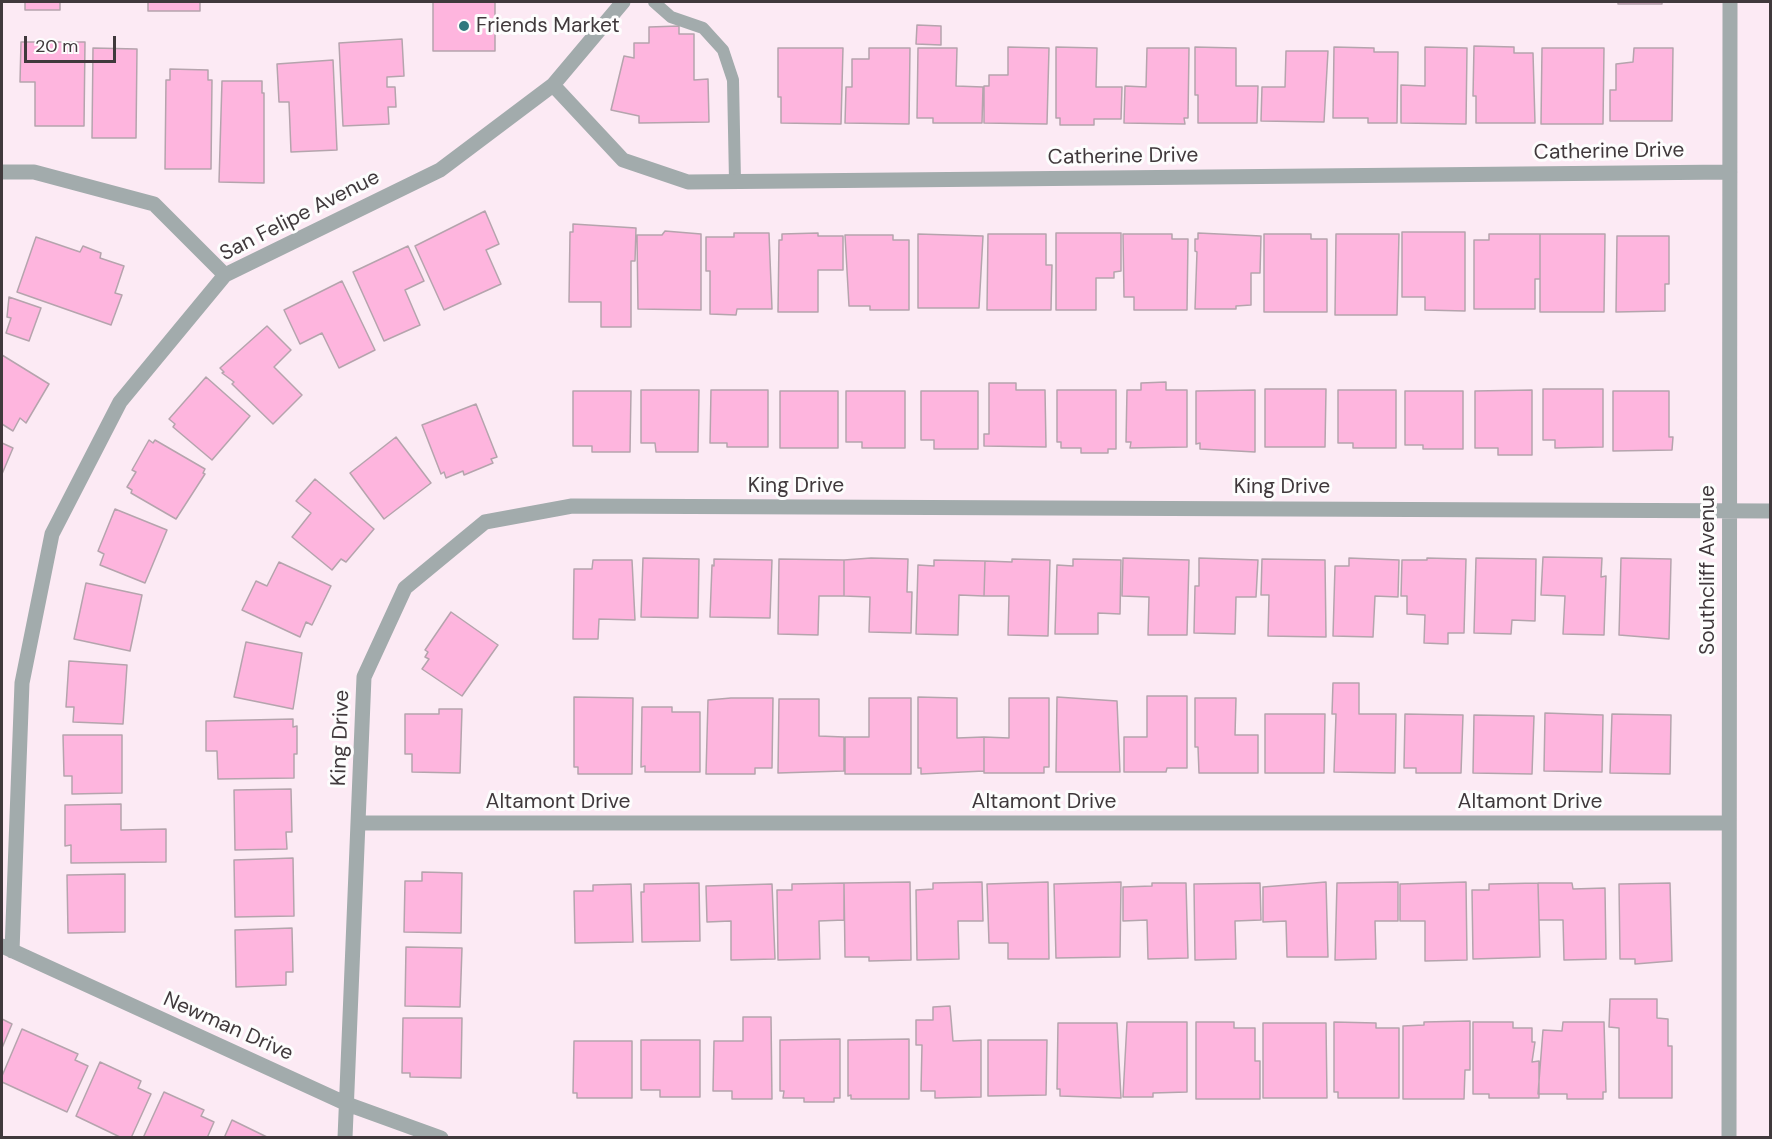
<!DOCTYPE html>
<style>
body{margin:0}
#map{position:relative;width:1772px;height:1139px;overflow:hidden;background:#fceaf4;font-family:"DM Sans",sans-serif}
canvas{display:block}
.frame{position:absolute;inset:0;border:3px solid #40393c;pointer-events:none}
.scale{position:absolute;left:24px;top:36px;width:92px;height:27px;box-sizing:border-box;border:3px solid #40393c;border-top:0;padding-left:8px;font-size:18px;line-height:21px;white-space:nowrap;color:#40393c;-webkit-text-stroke:4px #fdfdfd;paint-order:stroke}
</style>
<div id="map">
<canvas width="1772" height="1139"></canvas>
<div class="frame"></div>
<div class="scale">20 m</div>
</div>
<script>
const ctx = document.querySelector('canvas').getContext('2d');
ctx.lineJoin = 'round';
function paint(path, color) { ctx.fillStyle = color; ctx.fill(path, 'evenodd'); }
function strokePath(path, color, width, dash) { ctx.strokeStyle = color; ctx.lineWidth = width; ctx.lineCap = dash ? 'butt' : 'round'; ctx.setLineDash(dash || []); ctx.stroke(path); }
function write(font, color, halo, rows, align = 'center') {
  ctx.font = font + ' "DM Sans",sans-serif'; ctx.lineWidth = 6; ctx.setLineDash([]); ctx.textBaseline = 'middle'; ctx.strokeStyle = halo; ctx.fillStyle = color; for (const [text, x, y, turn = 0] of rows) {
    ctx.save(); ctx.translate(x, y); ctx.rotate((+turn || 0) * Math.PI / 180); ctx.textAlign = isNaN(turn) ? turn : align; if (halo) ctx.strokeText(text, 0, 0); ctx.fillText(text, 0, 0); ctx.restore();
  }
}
const building = new Path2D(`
 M25 2H60V10H25Z
 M148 2H200V11H148Z
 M433 2H495V51H433Z
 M1618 2H1662V4H1618Z
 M917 25 941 26V45L916 44Z
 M679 26V34H694V80L708 79 709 122 639 123V116L611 110 624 56 634 58V43H649V27Z
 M402 39 404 76 387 77V87H395L396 107H388L389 124 343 126 339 43Z
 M21 42H85L84 126H35V82H20Z
 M1474 46 1514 47V53H1533L1535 123H1476V96H1473Z
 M1008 47 1049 48 1047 124 984 123V86H989V75H1008Z
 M1056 47 1097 48 1096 87H1122L1121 119H1094V125H1060V118H1056Z
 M1195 47 1236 48V86H1258L1257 123H1198V95H1195Z
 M1334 47 1374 48V52H1398L1397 123H1368V118H1333Z
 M1425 47 1467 48 1466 124 1401 123V85L1425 86Z
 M93 48 137 49 136 138H92Z
 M778 48H843L841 124 781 123V97H778Z
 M869 48H910L909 124 845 123 846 87H852V59H869Z
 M918 48H957L956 86 983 87 982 123H933V118H917Z
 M1147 48H1189L1188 118H1184L1185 124 1124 123 1125 86 1146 87Z
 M1542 48H1604L1603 124H1541Z
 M1634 48H1673L1672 121H1610V90H1616V64L1633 62Z
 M1286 51H1328L1324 122 1261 121 1262 87H1285Z
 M333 60 337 150 291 152 289 102H279L277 64Z
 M170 69 208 70V80H212L211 169H165L166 80H170Z
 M222 81H262V93H264V183L219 182Z
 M485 211 499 244 486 250 501 284 444 310 415 246Z
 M573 224 636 228 635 261H631V327H601V302H569L570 232H573Z
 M665 231 701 234V310L638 309 637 235H662Z
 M1402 232H1465V311L1425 310V297H1402Z
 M734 233H769L772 309H737L736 315 710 314V271H706V237H734Z
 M818 233V236H843V270H818V312H778L779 240H782V234Z
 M1056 233H1121V271L1114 272V278H1096V310H1056Z
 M1198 233 1261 236 1260 273H1251V305L1236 306V309H1195L1197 252 1195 251V239H1198Z
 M918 234 983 236 979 308H918Z
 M988 234H1046V265H1052L1051 310H987Z
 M1123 234H1172V239H1188L1187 310H1134V297H1124Z
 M1264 234H1311V239H1327V312H1264Z
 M1336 234H1399L1397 315H1335Z
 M1489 234H1540V279H1535V309H1474V240H1489Z
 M1540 234H1605L1604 312H1540Z
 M845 235H893V240H909V310H870V306H849Z
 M1617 236H1669V284H1665V311L1616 312Z
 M36 237 80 252 83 246 101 253 100 258 124 266 115 293 122 295 111 325 17 292Z
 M408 246 424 281 405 290 420 325 384 341 353 272Z
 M342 281 375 350 339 368 322 333 300 344 284 310Z
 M9 297 41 308 29 341 6 333 11 318 7 317Z
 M267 326 291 350 274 367 302 395 273 424 232 384 234 382 222 373 224 372 220 368Z
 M2 355 49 384 26 423 20 418 13 431 2 424Z
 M206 377 250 416 212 460 173 427 175 424 169 419Z
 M1166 382V390H1187V447L1130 448 1131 442H1126L1127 390H1141V383Z
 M989 383H1016V390H1045L1046 447 984 446V434H989Z
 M1265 389H1326L1325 447H1265Z
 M1543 389H1603V447L1555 448V440H1543Z
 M641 390H699L698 452H656L655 443H641Z
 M711 390H768V447H727V443H710Z
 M1057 390H1116V449H1108V453H1081V448H1061V442H1057Z
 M1255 390V452L1200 449V443L1196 444V391Z
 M1338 390H1396V448H1353V443H1338Z
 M1532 390V455H1498V448H1475V391Z
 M573 391H631L630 452H592V446H573Z
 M780 391H838V448H780Z
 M846 391H905V448H862V442H846Z
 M921 391H978V449H934V440H921Z
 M1405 391H1463V449H1423V445H1405Z
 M1613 391H1669V437H1673L1672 450 1613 451Z
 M476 404 497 457 491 459 493 463 464 475 463 471 446 478 444 472 441 474 422 425Z
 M396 437 431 483 384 519 350 473Z
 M149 440 153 443 155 440 205 469 203 473 205 474 176 519 131 493 132 490 127 487 136 472 132 470Z
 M2 443 13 448 2 474Z
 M315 479 374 529 346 562 341 559 332 570 292 537 311 513 296 501Z
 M115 509 167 530 145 583 100 565 104 554 98 551Z
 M1543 557 1602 558 1601 577 1606 576 1604 635 1563 634 1565 596 1541 595Z
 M643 558 699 559 698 618 641 617Z
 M871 558 908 559 907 592H912L911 633 869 632 870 597 844 596V560Z
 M1123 558 1189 560 1187 635H1148L1149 597 1122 596Z
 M1199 558 1258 560 1256 597H1236L1235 634 1194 633 1195 586H1199Z
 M1349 558 1399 560 1398 597 1375 596 1373 637 1333 636 1335 566H1349Z
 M1427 558 1466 559 1464 633H1448V644L1424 643 1425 615 1407 614V596H1401L1402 560H1427Z
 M1476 558 1536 559 1535 621 1512 620 1511 634 1474 633Z
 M1621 558 1671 559 1669 639 1619 635Z
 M714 559 772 560 770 618 710 617 712 565 714 566Z
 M779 559 844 560V596H819L818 635 778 634Z
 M1012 559 1050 560 1048 636 1008 635 1009 596H984L985 561 1012 562Z
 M1073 559 1121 560 1120 614 1098 613V634H1055L1057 565 1073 566Z
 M1262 559 1325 560 1326 637 1268 636 1269 595H1261Z
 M593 560H632L635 620 599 619 598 639H573L574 569H592Z
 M934 560 985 561 984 596 959 595 958 635 916 634 918 565 934 566Z
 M279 562 331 586 312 625 306 622 300 637 242 610 256 581 267 586Z
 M86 583 142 595 130 651 74 639Z
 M451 612 498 645 462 696 422 669 429 659 425 657 428 652 425 650Z
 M246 642 302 653 293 709 234 697Z
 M69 661 127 665 123 724 73 722 74 707H66Z
 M1333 683H1359V714H1396L1395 773 1334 772 1336 714H1332Z
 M1147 696H1187V768H1167L1166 772H1124V737H1147Z
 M574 697 633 698 632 774H578V767H574Z
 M918 697 957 698V738L984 737V771L921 774V768H918Z
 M1057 697 1117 701 1120 772H1056Z
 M731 698H773L772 768H755V774H706L708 700Z
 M869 698H911V774H845V737H869Z
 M1009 698H1049V767H1044V773H984V737L1009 738Z
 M1195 698H1236L1235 735H1258V773H1199L1198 747H1195Z
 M779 699H819V736L844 737V771L778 773Z
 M642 707H672V712H700V772H645V766L641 767Z
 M439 709H462L460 773 412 772V754H405V714H439Z
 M1545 713 1603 715 1602 772 1544 771Z
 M1265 714H1325L1324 773H1265Z
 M1405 714 1463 715 1461 773H1416V768H1404Z
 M1612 714 1671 715 1670 774 1610 773Z
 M1474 715 1534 716 1532 774 1473 773Z
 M293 719V727L297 726V754H294V778L218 779 217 751H206V721Z
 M63 735H122V793L72 794V776H64Z
 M291 789 292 832H286L287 849 235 850 234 790Z
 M121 804V830L166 829V862L71 863V845L65 846V805Z
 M293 858 294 916 235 917 234 860Z
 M422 872 462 873 461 933 404 932 405 881H422Z
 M125 874V932L68 933 67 875Z
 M910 882 911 960 869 961V957H845L844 883Z
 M982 882 983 921H958L959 959 917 960 916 890 933 889V883Z
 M1048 882 1049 959H1008V943H989L987 884Z
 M1121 882 1120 957 1056 958 1054 884Z
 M1326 882 1328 957H1287L1286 921 1263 922V887Z
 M1398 882V921H1375L1376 959 1335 960 1337 883Z
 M1466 882 1467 960 1425 961V921H1400V884Z
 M699 883 700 941 642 942 641 892H644V884Z
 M844 883V920L819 921 820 959 778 960 777 890H792V884Z
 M1152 883H1186L1188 958 1148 959 1147 920 1123 921V887L1152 886Z
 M1260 883 1261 920 1235 921 1236 959 1195 960 1194 884Z
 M1538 883 1540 957 1473 959 1472 890H1489V884Z
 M1538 883H1572L1573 889 1605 888 1606 959 1564 960 1563 920H1539Z
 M1670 883 1672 961 1635 964V959H1620L1619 884Z
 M631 884 633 942 575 943 574 891H593V885Z
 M772 884 775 959 731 960V921L707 922 706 886Z
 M292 928 293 972H286V985L236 987 235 930Z
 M406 947 462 948 460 1007 405 1006Z
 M1610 999H1657V1018L1668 1019V1046H1672V1098H1619V1028L1609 1027Z
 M950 1006 953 1041 981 1040V1097L935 1098V1091H921L922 1045H916V1020H933V1007Z
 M743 1017H771L772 1099H732V1091H713L714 1041H743Z
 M403 1018H462L461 1078 410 1077V1073H402Z
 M2 1019 12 1024 2 1048Z
 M1470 1021V1070H1465L1464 1099H1403V1026L1424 1025V1022Z
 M1127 1022H1187V1092L1153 1093V1097H1123Z
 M1196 1022H1234V1028H1255V1061H1260V1099H1196Z
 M1334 1022 1376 1023V1028H1399V1098H1338V1092H1334Z
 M1473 1022H1513V1028H1532V1042H1535L1532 1062 1539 1061V1098H1489V1094H1473Z
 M1563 1022H1604L1606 1092H1603V1099H1567V1094H1538L1543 1030 1562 1031Z
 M1058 1023H1117L1121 1098 1060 1096V1089H1057Z
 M1263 1023H1326L1327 1098H1263Z
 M22 1029 78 1054 75 1060 88 1066 67 1112 2 1082V1076Z
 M840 1039V1098H834V1102H804V1098H783L784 1091H780V1040Z
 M909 1039V1099H851V1095L848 1096V1040Z
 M641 1040H700V1097H660V1090H641Z
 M988 1040H1047L1046 1095 988 1096Z
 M574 1041H632V1098H577V1093H573Z
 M100 1062 141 1081 138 1088 151 1094 131 1138H122L76 1116Z
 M164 1092 204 1110 201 1116 214 1122 207 1138H143Z
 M232 1120 269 1138H224Z`);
paint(building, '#feb5de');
strokePath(building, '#b5a4ad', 1.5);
strokePath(new Path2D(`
 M654 2 671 17 703 28 723 50 733 80 735 181`), '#a2abac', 12);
strokePath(new Path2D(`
 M553 85 623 160 688 182 1730 172
 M2 172H34L154 204 225 275
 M358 823H1729
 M2 946 347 1104 441 1138
 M12 951 22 683 52 534 120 402 225 275 440 170 553 85 623 2
 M345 1138 364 677 405 588 485 522 572 506 1770 511
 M1729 1138 1730 2`), '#a2abac', 15);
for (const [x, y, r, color] of [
 [464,26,6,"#30797d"]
]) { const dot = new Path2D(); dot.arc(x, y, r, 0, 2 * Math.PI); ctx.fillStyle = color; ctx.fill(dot); strokePath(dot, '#fdfdfd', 2); }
write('21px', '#40393c', '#fdfdfd', [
 ["Friends Market",476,26]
], 'left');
write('21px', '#40393c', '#fdfdfd', [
 ["Catherine Drive",1609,152,-1],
 ["Catherine Drive",1123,157,-1],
 ["San Felipe Avenue",300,216,-27],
 ["King Drive",796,486],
 ["King Drive",1282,487],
 ["Southcliff Avenue",1708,570,-90],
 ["King Drive",341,738,-88],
 ["Altamont Drive",558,802],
 ["Altamont Drive",1044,802],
 ["Altamont Drive",1530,802],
 ["Newman Drive",228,1027,24]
]);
</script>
